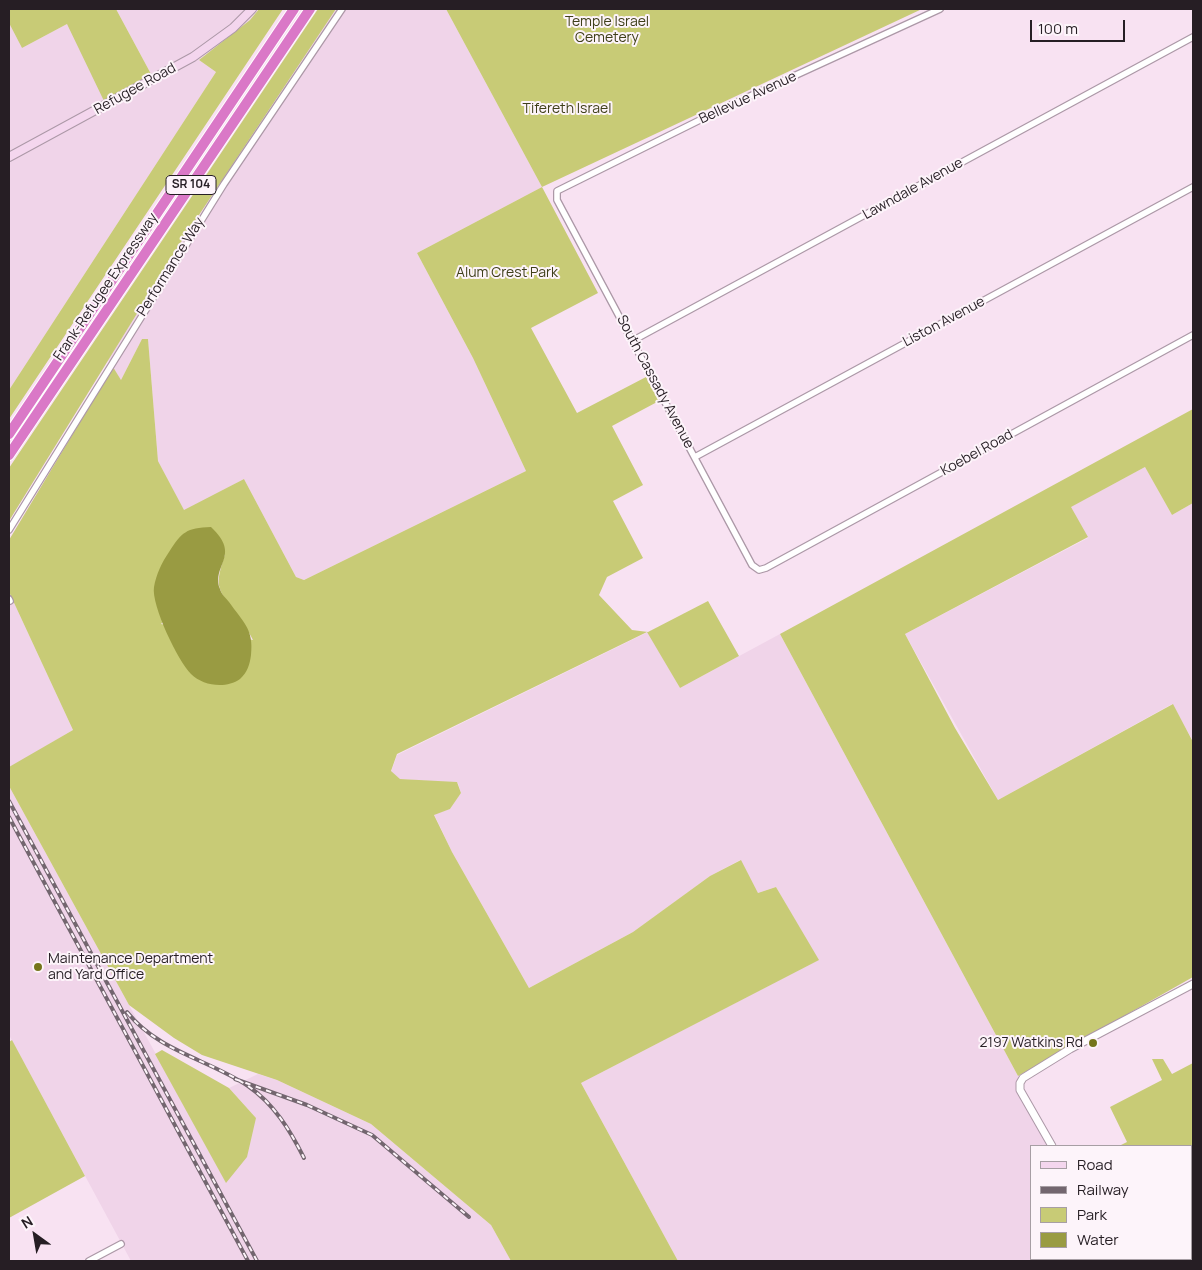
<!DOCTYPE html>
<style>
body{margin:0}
#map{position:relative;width:1202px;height:1270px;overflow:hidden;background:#f8e2f2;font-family:Manrope,sans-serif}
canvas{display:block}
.frame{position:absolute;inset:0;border:10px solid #261e24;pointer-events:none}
.legend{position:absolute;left:1030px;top:1145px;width:162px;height:115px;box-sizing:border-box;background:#fdf4fa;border:1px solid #a79ea4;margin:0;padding:6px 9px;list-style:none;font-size:15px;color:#261e24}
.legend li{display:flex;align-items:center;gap:10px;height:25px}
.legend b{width:25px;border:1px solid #a79ea4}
.north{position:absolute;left:10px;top:1210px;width:50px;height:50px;-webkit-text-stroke:4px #fdf4fa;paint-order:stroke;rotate:328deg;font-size:14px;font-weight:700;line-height:20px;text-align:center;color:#261e24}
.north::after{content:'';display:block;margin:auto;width:18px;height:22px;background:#261e24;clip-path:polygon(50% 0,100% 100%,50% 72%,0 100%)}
.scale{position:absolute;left:1030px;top:20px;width:95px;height:22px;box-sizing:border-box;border:2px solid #261e24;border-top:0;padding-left:6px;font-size:15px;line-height:18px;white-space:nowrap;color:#261e24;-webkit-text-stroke:4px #fdf4fa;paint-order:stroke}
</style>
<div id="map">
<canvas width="1202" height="1270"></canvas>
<div class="frame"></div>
<ul class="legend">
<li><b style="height:6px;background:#f4d6ee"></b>Road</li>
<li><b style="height:6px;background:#73666f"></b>Railway</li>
<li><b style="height:14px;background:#c8cb76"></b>Park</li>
<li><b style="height:14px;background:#999b42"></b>Water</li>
</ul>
<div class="north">N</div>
<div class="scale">100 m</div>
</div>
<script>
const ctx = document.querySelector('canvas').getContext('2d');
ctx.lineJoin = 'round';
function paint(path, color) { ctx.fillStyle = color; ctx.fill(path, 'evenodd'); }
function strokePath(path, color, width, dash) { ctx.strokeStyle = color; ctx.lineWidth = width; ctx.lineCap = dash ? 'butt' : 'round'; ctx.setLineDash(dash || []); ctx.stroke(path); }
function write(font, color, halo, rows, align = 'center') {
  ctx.font = font + ' Manrope,sans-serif'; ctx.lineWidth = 4; ctx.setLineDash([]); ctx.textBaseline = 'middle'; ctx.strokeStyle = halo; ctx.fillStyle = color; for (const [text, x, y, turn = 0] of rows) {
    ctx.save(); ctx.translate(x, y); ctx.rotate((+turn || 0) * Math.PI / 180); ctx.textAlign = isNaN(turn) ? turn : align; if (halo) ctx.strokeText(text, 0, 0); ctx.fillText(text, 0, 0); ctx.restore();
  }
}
paint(new Path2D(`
 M116 9H259L250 20 199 60 216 72 9 390V23L22 48 67 24 151 74Z
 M336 9H446L542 187 417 253 473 358 526 471 304 580 296 577 244 479 184 511 158 461 148 339H142L121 380 108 360 183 239Z
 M1145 467 1172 515 1193 503V741L1172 704 998 800 905 634 1088 538 1070 507Z
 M9 592 73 730 9 768Z
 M648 632 680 688 780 634 1018 1076 1050 1146H1031V1259H1109L1110 1261H678L581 1083 818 960 776 887 758 893 740 860 710 876 633 932 529 988 452 852 434 814 450 809 461 793 458 783 400 779 391 772 397 755Z
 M9 786 226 1182 256 1118 229 1088 258 1074 277 1080 371 1124 491 1225 511 1261H131L9 1035Z`), '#f0d4e9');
paint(new Path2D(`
 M9 9H116L151 74 104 101 67 24 22 48 9 23Z
 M259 9H283L9 419V390L216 72 199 60 250 20Z
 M318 9H336L183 239 9 521V468Z
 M446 9H922L542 187 598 293 531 328 577 413 646 377 659 401 612 426 643 485 613 501 643 558 607 577 599 595 632 630 648 632 708 601 739 656 680 688 647 632 397 754 391 771 400 779 457 782 461 793 450 809 434 815 452 852 529 988 633 932 710 876 741 860 758 893 776 887 819 960 581 1083 678 1261H511L491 1225 371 1124 277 1080 202 1055 174 1038 129 1005 9 786V767L73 730 9 592V540L113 367 121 380 142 339H148L158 461 184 510 244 479 296 577 304 580 526 471 473 358 417 253 542 187ZM225 554C222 565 216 579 220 589 225 603 245 623 253 640L161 624Z
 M1193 409V503L1172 515 1145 467 1071 507 1088 537 905 634 955 728 998 800 1173 704 1193 742V977L1018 1076 780 634Z
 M12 1040 85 1176 9 1218V1042Z
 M162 1050 229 1088 256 1118 247 1157 226 1183 155 1054Z
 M1152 1059H1163L1172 1074 1193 1063V1242L1191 1237V1146H1119L1127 1142 1110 1107 1162 1080Z`), '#c8cb76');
paint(new Path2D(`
 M211 527C242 556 211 565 220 589 221 594 226 598 229 602 243 622 254 629 251 655 250 664 247 673 240 679 226 689 203 686 191 674 178 661 151 605 154 587 156 575 162 562 169 552 182 532 186 528 211 527Z`), '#999b42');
const minor = new Path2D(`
 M940 9 722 109 557 191V200L752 565 759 570 766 568 1193 335
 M632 341 1193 37
 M695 457 1193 187
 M9 530 224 184 342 9
 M9 599 10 601
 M89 1261 121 1244`);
const tertiary = new Path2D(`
 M1052 1146 1020 1090V1083L1023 1078 1070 1049 1193 984
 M1114 1259 1115 1261`);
const secondary = new Path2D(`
 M9 157 193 57 233 28 252 9`);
const motorway = new Path2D(`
 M9 434 294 9
 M9 455 310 9`);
strokePath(minor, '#ac98a7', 8);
strokePath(tertiary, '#ac98a7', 9);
strokePath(secondary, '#ac98a7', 10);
strokePath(motorway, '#fff', 12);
strokePath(minor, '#fff', 5.5);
strokePath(tertiary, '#fff', 7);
strokePath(secondary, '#f4d6ee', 8);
strokePath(motorway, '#da78c7', 10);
const rail = new Path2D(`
 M9 801 257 1261
 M9 817 248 1261
 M127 1012C159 1052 208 1059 248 1086 274 1104 290 1130 304 1158
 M235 1079 307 1105 372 1135 469 1217`);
strokePath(rail, '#73666f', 4);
strokePath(rail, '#fdf4fa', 2, [5.5]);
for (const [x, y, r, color] of [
 [38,967,5,"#75751b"],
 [1093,1043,5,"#75751b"]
]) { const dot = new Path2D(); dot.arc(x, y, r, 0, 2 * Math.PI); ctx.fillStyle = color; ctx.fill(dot); strokePath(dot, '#fdf4fa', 2); }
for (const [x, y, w] of [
 [191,185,50]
]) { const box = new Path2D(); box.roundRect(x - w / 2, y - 9.5, w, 19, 4); ctx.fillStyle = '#fdf4fa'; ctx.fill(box); strokePath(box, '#261e24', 1); }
write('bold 12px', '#261e24', null, [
 ["SR 104",191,185]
]);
write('14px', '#3f3f1a', '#fdf4fa', [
 ["Temple Israel",607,22],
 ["Cemetery",607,38],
 ["Tifereth Israel",567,109],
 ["Alum Crest Park",507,273]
]);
write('14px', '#261e24', '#fdf4fa', [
 ["Refugee Road",135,89,-29],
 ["Bellevue Avenue",748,98,-25],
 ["Lawndale Avenue",913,189,-29],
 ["Performance Way",171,267,-58],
 ["Frank-Refugee Expressway",106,287,-56],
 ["Liston Avenue",944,322,-28],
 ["South Cassady Avenue",655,382,62],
 ["Koebel Road",977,453,-29]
]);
write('14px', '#261e24', '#fdf4fa', [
 ["Maintenance Department",48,959],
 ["and Yard Office",48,975],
 ["2197 Watkins Rd",1083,1043,"right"]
], 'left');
</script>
